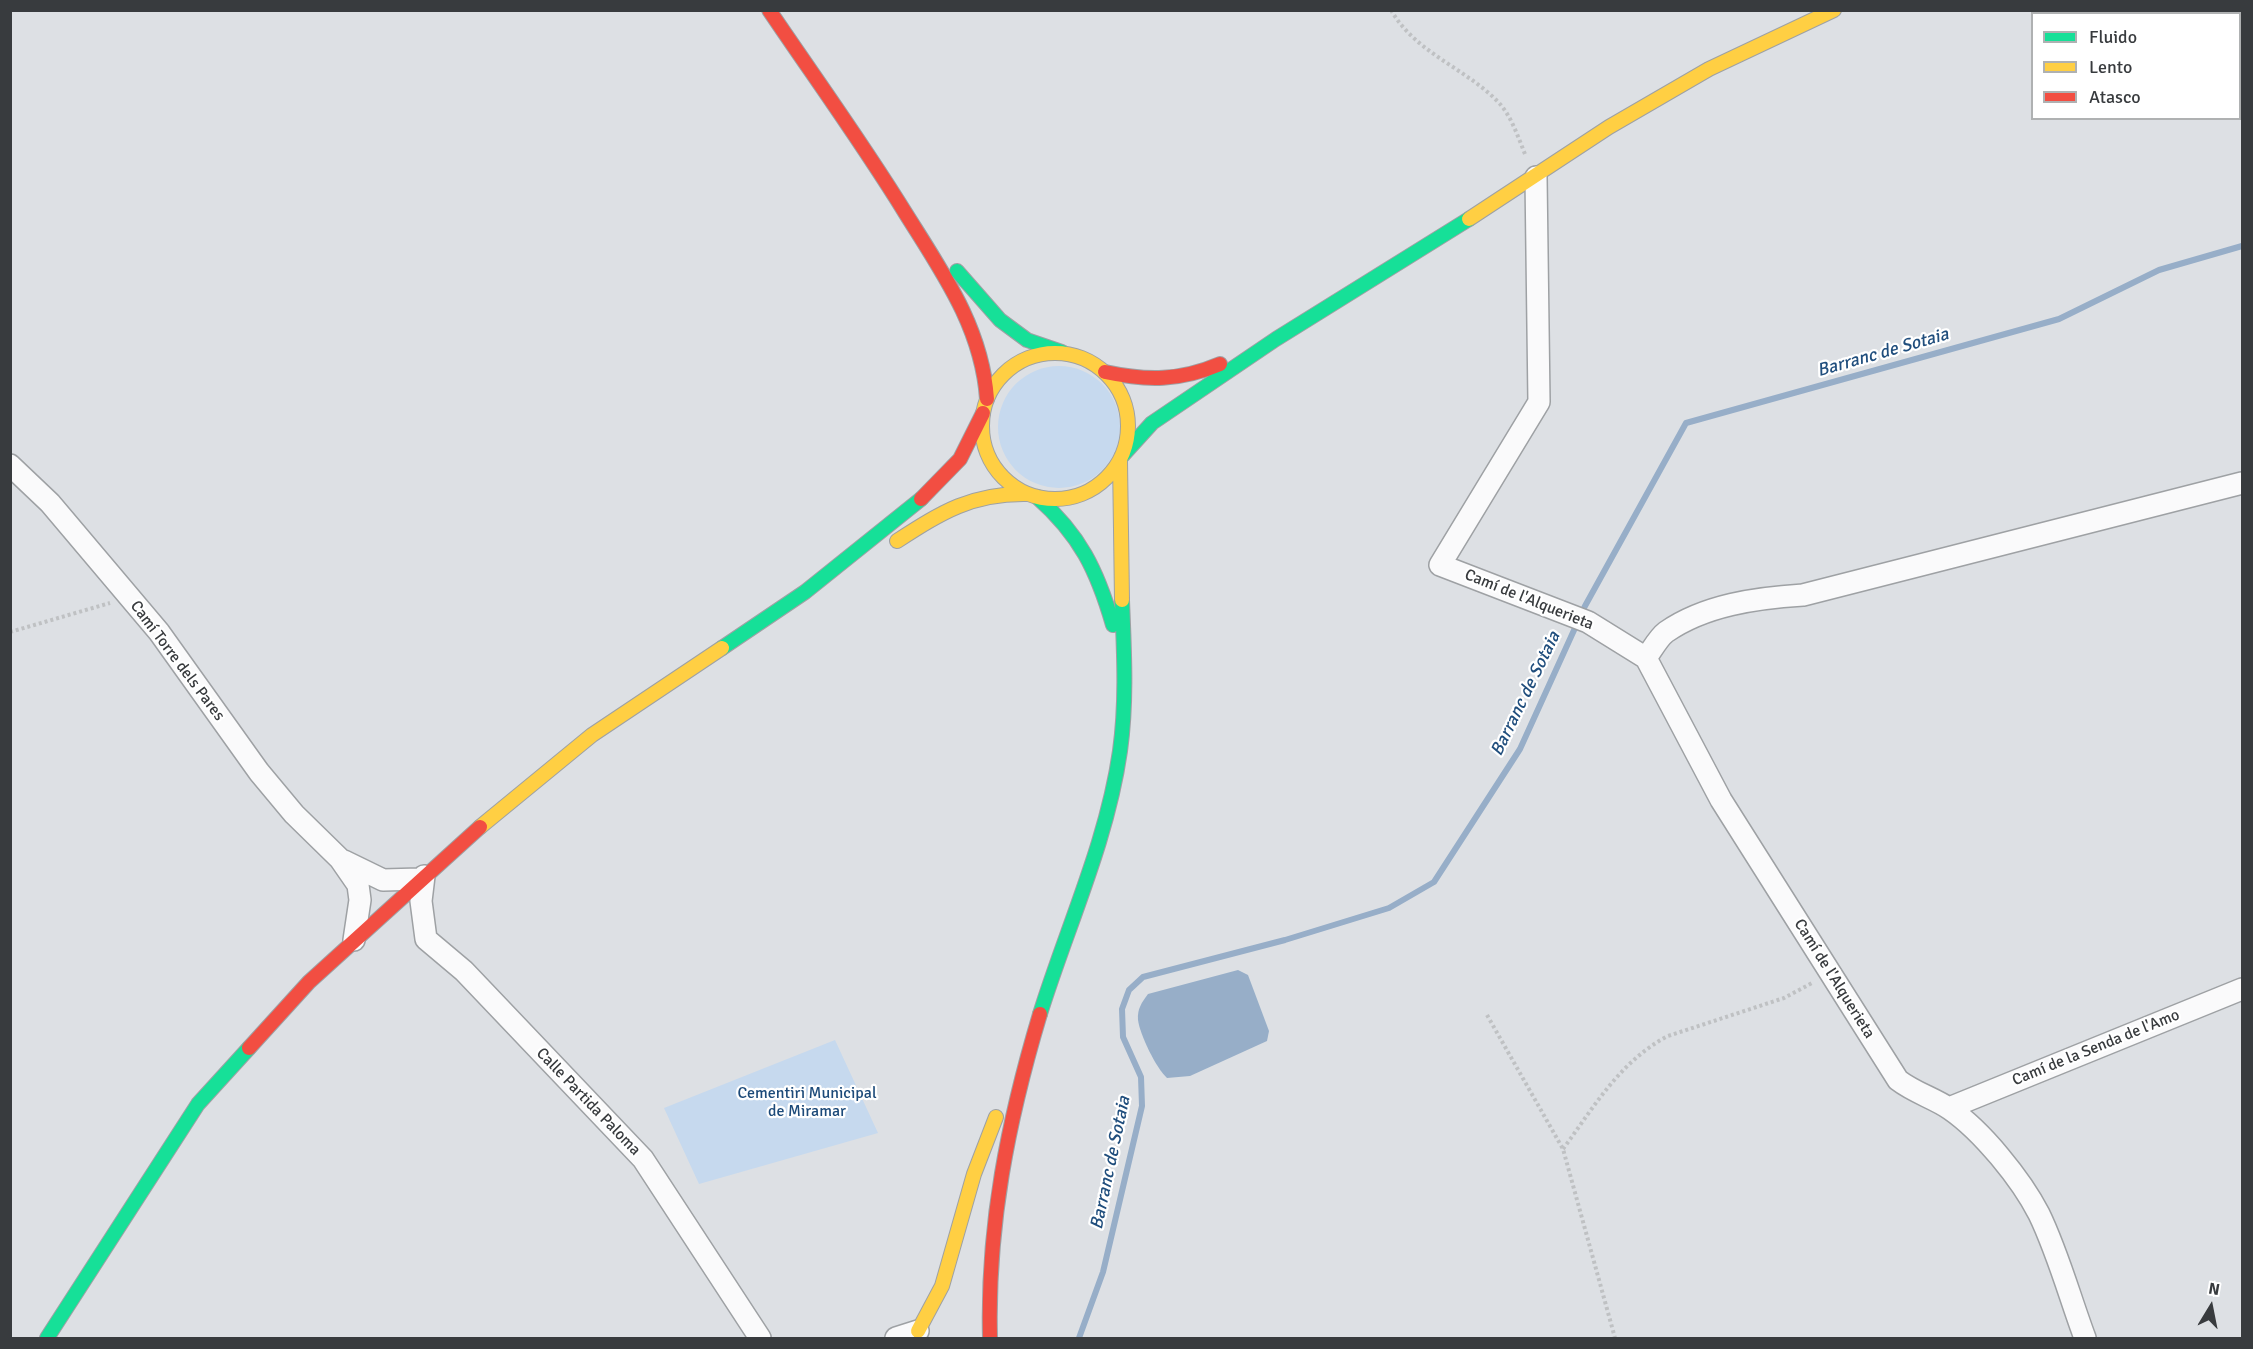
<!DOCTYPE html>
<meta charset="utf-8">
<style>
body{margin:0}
#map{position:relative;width:2253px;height:1349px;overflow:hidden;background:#dde0e4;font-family:Signika,sans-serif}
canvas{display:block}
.frame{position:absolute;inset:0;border:12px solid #383b3e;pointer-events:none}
.legend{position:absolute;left:2031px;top:12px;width:210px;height:108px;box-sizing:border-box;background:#fff;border:2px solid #afb1b2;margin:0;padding:8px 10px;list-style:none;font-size:18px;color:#383b3e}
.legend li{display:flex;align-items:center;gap:12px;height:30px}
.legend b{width:30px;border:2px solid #afb1b2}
.north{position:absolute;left:2181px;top:1277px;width:60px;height:60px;-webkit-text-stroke:4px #fff;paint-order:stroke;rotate:10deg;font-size:16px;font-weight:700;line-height:24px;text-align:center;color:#383b3e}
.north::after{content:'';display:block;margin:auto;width:21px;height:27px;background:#383b3e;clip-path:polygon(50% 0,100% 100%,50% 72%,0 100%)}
</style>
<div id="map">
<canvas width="2253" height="1349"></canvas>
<div class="frame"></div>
<ul class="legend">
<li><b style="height:8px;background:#16e098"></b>Fluido</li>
<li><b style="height:8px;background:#ffcf43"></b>Lento</li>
<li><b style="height:8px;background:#f24e42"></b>Atasco</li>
</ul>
<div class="north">N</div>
</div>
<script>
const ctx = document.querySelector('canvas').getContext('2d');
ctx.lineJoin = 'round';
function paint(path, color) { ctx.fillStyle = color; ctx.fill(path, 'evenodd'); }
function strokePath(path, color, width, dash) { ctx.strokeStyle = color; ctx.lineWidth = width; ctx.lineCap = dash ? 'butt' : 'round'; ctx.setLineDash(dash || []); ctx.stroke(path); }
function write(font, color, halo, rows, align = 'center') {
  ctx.font = font + ' Signika,sans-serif'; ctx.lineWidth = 4.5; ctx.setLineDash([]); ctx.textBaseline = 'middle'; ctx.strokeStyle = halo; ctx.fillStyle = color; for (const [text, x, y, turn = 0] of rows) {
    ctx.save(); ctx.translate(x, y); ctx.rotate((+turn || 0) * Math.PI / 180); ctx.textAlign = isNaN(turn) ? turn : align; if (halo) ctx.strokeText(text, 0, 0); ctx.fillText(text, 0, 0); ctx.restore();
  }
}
paint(new Path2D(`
 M998 427a61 61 0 1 1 122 0a61 61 0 1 1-122 0Z
 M835 1040 878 1133 699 1184 664 1108Z`), '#c6d9ee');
paint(new Path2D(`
 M1238 970 1248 975 1269 1031 1267 1041 1190 1076 1167 1078C1156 1068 1140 1035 1138 1020 1137 1009 1142 1002 1148 994Z`), '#97aec8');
strokePath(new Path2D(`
 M1079 1338 1103 1272 1142 1106 1141 1077 1123 1037 1122 1009 1129 990 1143 977 1285 940 1389 908 1434 882 1520 749 1585 606 1686 423 2059 319 2159 270 2242 246`), '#97aec8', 6);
const street = new Path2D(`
 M1536 177 1539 402 1440 565 1588 622 1646 658 1721 800 1898 1080C1915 1093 1934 1098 1950 1109 1982 1131 2021 1179 2039 1214 2058 1253 2070 1298 2085 1338
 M10 465 50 503 159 632 259 772 294 814 340 859 358 885 360 900 354 940
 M1646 658C1652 650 1658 638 1666 632 1705 605 1756 598 1803 595L2242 483
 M344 861 383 880 420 879
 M424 876 421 901 426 939 464 971 643 1159 760 1338
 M1949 1108 2242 989
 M896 1338 918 1331`);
const fast = new Path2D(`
 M957 271 1000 320 1027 340 1062 352
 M1122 456 1152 423 1276 339 1469 219
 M1037 497C1080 535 1097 570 1113 625
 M722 648 805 592 921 499
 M1040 1014C1067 927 1107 842 1120 751 1127 701 1124 650 1122 600
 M47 1338 198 1104 249 1048`);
const slow = new Path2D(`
 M1469 219 1609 127 1709 69 1834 10
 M982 426a73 73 0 1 1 146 0a73 73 0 1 1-146 0Z
 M1120 461 1122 600
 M897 541C942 512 972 493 1027 494
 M480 827 592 735 722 648
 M918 1331 942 1286 974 1174 996 1117`);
const jam = new Path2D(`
 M769 10C815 78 863 144 906 214 943 273 982 328 987 399
 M1105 372C1147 381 1180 381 1220 364
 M921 499 960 459 983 413
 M249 1048 309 982 480 827
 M990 1338C987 1226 1008 1121 1040 1014`);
strokePath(street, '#9ea1a4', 24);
strokePath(fast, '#9ea1a4', 16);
strokePath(slow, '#9ea1a4', 16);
strokePath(jam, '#9ea1a4', 16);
strokePath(new Path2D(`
 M1391 10C1416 54 1468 69 1500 104 1512 118 1518 137 1525 154
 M10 632 110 603
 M1487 1015 1563 1149 1615 1338
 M1563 1149C1594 1107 1620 1061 1668 1036L1784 998 1814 982`), '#bfc1c3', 4, [3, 3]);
strokePath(street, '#fafafb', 21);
strokePath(fast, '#16e098', 14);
strokePath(slow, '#ffcf43', 14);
strokePath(jam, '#f24e42', 14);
write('16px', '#383b3e', '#fff', [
 ["Camí de l'Alquerieta",1529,600,22],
 ["Camí Torre dels Pares",177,661,53],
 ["Camí de l'Alquerieta",1834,979,58],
 ["Camí de la Senda de l'Amo",2096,1048,-22],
 ["Calle Partida Paloma",588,1102,46]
]);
write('16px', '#1c4a79', '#fff', [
 ["Cementiri Municipal",807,1094],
 ["de Miramar",807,1112]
]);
write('italic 18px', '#204e7d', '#fff', [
 ["Barranc de Sotaia",1883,353,-16],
 ["Barranc de Sotaia",1526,694,-64],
 ["Barranc de Sotaia",1111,1163,-78]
]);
</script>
